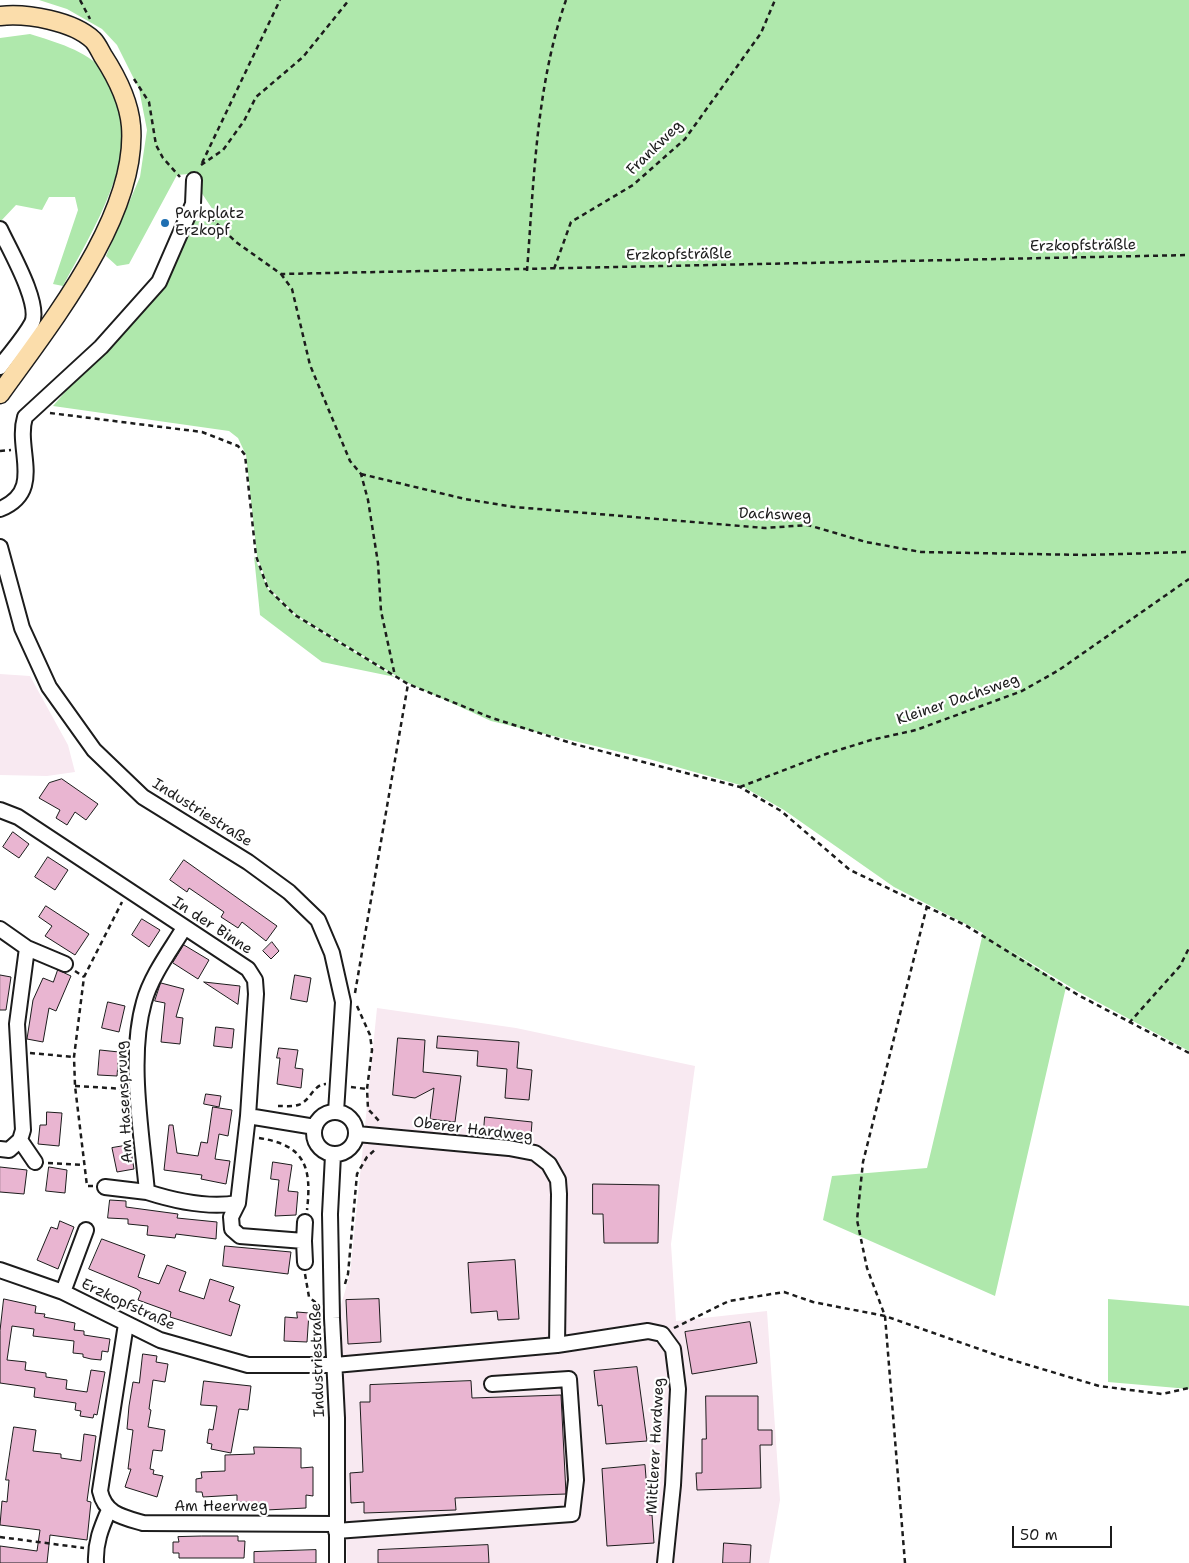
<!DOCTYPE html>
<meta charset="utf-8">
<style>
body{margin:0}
#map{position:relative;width:1189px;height:1563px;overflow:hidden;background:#fff;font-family:"Shantell Sans",sans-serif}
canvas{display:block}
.scale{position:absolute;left:1012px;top:1526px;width:100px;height:22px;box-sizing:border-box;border:2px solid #1c1c1c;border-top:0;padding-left:6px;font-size:15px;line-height:18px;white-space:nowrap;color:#1c1c1c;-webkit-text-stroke:4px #fff;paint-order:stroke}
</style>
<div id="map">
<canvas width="1189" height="1563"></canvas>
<div class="scale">50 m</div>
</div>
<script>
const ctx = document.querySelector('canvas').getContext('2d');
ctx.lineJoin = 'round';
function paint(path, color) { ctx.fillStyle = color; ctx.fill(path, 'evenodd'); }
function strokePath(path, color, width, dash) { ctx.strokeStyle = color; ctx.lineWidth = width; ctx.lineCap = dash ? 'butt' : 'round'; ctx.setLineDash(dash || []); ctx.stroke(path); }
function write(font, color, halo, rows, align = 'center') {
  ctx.font = font + ' "Shantell Sans",sans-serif'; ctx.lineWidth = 4.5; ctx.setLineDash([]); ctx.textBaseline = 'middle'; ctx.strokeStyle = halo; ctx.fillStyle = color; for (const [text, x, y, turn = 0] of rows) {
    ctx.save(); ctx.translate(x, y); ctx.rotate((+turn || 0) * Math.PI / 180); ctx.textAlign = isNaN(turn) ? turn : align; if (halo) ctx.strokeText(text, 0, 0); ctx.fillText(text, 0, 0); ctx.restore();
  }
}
paint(new Path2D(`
 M0 674 30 676 68 745 75 772 47 776 0 775Z
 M377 1008 516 1028 695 1066 671 1244 676 1321 767 1311 780 1500 769 1563H347L340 1353 337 1319 350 1274Z`), '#f8e9f1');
paint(new Path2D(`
 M39 0H1189V1051L1077 991 1003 946 1066 987 995 1296 823 1220 832 1176 927 1168 983 933 894 887 784 810 740 785 649 759 491 721 408 683 296 615 269 588 257 556 246 455 238 438 229 431 53 406 166 275 193 221 215 222 213 210 189 174 177 175 129 264 117 266 106 256 140 177 147 130 139 89 117 45 102 29 67 9Z
 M30 34C55 42 86 50 104 71 155 134 94 228 63 286L53 284 78 210 75 197H49L42 210 16 205 0 222V38Z
 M254 556 268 589 295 616 395 677 322 662 260 615Z
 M1108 1299 1189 1306V1389L1108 1382Z`), '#afe8ac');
const building = new Path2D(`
 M62 779 98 804 86 820 75 812 67 825 56 818 60 810 39 798 49 783Z
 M13 832 29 844 19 858 3 847Z
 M48 857 68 870 55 890 35 877Z
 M184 860 277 926 266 941 242 922 238 928 221 917 224 912 189 888 187 892 170 880Z
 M46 906 89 934 75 955 45 936 52 926 39 917Z
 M142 919 160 930 149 947 132 935Z
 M272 942 279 951 271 959 263 951Z
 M184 945 209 960 198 979 173 963Z
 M58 970 71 976 56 1011 49 1008 43 1042 27 1039 33 1000 43 978 53 982Z
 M0 975 11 977 6 1010H0Z
 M295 975 311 978 307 1002 291 999Z
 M204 982 240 986 238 1004Z
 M161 983 184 989 176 1017 183 1018 180 1044 161 1042 165 1003 155 1001Z
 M108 1002 125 1006 119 1032 102 1028Z
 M216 1027 234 1029 232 1048 214 1046Z
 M438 1036 519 1042 517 1068 532 1070 529 1100 505 1098 507 1069 477 1066 478 1051 437 1048Z
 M398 1038 425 1040 423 1072 461 1076 455 1122 430 1119 434 1088 415 1098 393 1095Z
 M279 1048 298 1050 295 1068 303 1069 301 1088 277 1084 280 1058H277Z
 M100 1050 119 1052 117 1076 98 1075Z
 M206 1094 221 1096 219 1107 204 1104Z
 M213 1107 232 1110 228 1136 219 1134 215 1159 230 1161 226 1184 201 1179 202 1175 164 1170 169 1125H173L177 1153 198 1156 201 1142 207 1143Z
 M47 1112 62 1113 59 1146 38 1144 40 1125H46Z
 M485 1117 532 1122 531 1135 484 1130Z
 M130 1145 134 1169 117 1172 112 1148Z
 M273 1162 292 1165 288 1191 298 1192 296 1215 275 1216 279 1180 271 1179Z
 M0 1167 27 1170 24 1194 0 1192Z
 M49 1167 67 1170 65 1193 46 1191Z
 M593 1184 659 1185 658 1243H604L603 1214H593Z
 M110 1200 126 1201V1207L178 1214 177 1218 217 1222 216 1239 176 1234 175 1238 147 1235 148 1226 128 1224V1219L108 1218Z
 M60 1221 74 1227 58 1269 37 1260 51 1227 57 1229Z
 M102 1239 145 1255 138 1277 159 1284 167 1265 186 1272 179 1291 204 1299 210 1279 234 1287 229 1301 240 1305 231 1336 170 1317 171 1312 138 1300 141 1292 137 1289 89 1269Z
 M225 1246 291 1252 288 1274 223 1266Z
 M515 1260 519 1319 498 1320 497 1311 471 1313 468 1263Z
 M4 1299 36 1306 35 1313 45 1314 44 1317 75 1323 74 1330 84 1331V1335L110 1339 108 1352 102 1351 101 1360 91 1359 83 1357V1354L73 1353 74 1341 33 1336 34 1329 12 1326 7 1360 26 1362 25 1370 46 1373V1377L67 1380 66 1389 87 1392 91 1370 105 1372 97 1415 94 1414 93 1418 80 1416 81 1411 75 1410 76 1403 34 1397 35 1388 0 1383V1331Z
 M379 1299 381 1342 348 1344 346 1300Z
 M297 1312 309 1313 307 1342 284 1341 285 1317 297 1318Z
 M750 1322 757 1363 692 1374 685 1332Z
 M143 1354 157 1356 156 1362 168 1364 165 1382 153 1380 149 1409 151 1410 148 1427 165 1430 162 1451 153 1450 150 1469 154 1470 153 1474 163 1476 157 1497 125 1487 131 1469H128L133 1430 127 1429 129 1406 133 1382 139 1383Z
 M637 1367 647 1441 606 1444 602 1405 598 1406 594 1371Z
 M204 1381 251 1386 248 1410 239 1409 231 1453 211 1449 212 1444 207 1443 209 1429 213 1430 217 1406 201 1405Z
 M471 1381 472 1398 561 1395 566 1494 455 1498 456 1510 364 1513V1502L351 1503 350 1473 363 1472 360 1402H370V1385Z
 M706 1396H758V1430H772V1445H760L761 1488 697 1490 696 1473H702V1439H706Z
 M14 1427 36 1430 33 1451 61 1454V1458L81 1461 84 1434 96 1436 87 1501 91 1502 87 1540 50 1535 47 1563H0V1546L37 1551 40 1530 0 1525 2 1501 7 1502 9 1480H6Z
 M254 1447 301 1448V1468L313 1467V1496L306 1495V1508L266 1510V1503L237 1502V1495L203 1497 202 1492H196V1479L202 1478 201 1472 225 1471V1455L254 1454Z
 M645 1465 649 1515H652L654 1543 607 1546 602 1469Z
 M202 1536H238V1541H245L244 1558H179V1553H173V1542H179L178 1537Z
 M724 1543 751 1545 750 1563H723Z
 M488 1545 489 1563H378V1550Z
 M316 1550V1563H254V1552Z`);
paint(building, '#e9b5d1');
strokePath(building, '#1c1c1c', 1);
const minor = new Path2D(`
 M0 229C9 249 41 303 32 323 24 338 10 353 0 367
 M0 509C45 491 15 450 25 417L101 347 159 282 193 204 194 180
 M0 547 22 628 49 687 94 750 143 797 248 862 289 892 318 920 332 953 343 1002 336 1112
 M0 810 18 817 248 969 255 980 256 994 248 1116 315 1127
 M184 928C170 951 151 976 144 1002 128 1058 142 1135 147 1192 175 1201 210 1208 238 1203
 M0 929 27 948 17 1024 23 1130 20 1140 9 1150 0 1149
 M27 948 65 964
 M314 1133a21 21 0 1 1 42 0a21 21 0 1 1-42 0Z
 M248 1116 238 1203 231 1217 232 1229 240 1236 304 1241 305 1262
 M357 1134 509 1148 535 1153 549 1164 558 1180 559 1194 557 1345
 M20 1140 35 1162
 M333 1155 330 1214 332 1318 337 1418V1563
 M105 1187 147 1192
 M304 1241 305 1222
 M0 1270 63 1292 160 1340 248 1365H335L557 1345 648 1331 662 1334 673 1349 678 1389 673 1485 665 1563
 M63 1292 86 1230
 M126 1324 100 1491C105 1514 122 1517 143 1523L336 1524
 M336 1531 572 1514 576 1480 569 1379 492 1384
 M96 1563C95 1543 101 1528 109 1510`);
const major = new Path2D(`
 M0 16C27 13 73 21 93 40 97 44 100 51 103 56 116 76 129 102 131 126 138 215 50 324 0 394`);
strokePath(minor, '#1c1c1c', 18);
strokePath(major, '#1c1c1c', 21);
strokePath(new Path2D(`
 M80 0 90 19
 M134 79 149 102 156 145 163 158 180 177
 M202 163 280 0
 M201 165 223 150 244 121 256 97 303 57 349 0
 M204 211 236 242 281 274 1189 255
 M554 269 571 222 633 185 685 139 761 33 775 0
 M527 271C534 180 536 86 566 0
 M281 274 292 289 310 365 350 461 361 474 368 500 378 563 381 611 395 676
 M50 413 202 432 238 446 245 455 256 556 268 589 295 615 408 684 492 718 574 744 740 787 781 811 850 870 965 925 1078 995 1189 1053
 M0 451 11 450
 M361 474 465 499 514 507 765 528 808 525 866 542 921 552 1085 555 1189 552
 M740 787 826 754 871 740 916 730 1022 691 1059 670 1189 579
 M75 971 84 977
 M355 993 408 684
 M357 1006 370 1035 372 1050 367 1089 368 1109 380 1122
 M1129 1023 1180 966 1189 948
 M30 1053 74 1057
 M75 1086 126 1089
 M351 1087 367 1089
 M278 1106C284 1106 292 1107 298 1105 310 1102 313 1084 326 1084
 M259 1138C305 1145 312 1167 307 1210
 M48 1163 84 1165
 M93 1186H87L75 1086 74 1057 84 977 122 902
 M305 1274 309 1297 315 1302V1335L321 1338
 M345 1284 348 1274 357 1174 367 1157 377 1148
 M674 1328 729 1301 784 1292 813 1302 885 1316 867 1268 857 1220 863 1162 927 906
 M0 1537 84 1548
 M905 1563 885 1316 1002 1357 1099 1386 1162 1394 1189 1388`), '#1c1c1c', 2.5, [5, 4]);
strokePath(minor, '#fff', 14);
strokePath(major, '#fbddab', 18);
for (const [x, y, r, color] of [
 [165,223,5,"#1f6fb2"]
]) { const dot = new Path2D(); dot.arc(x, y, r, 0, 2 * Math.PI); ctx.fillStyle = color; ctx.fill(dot); strokePath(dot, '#fff', 2); }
write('15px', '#1c1c1c', '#fff', [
 ["Frankweg",655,148,-44],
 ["Erzkopfsträßle",1083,246,-1],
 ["Erzkopfsträßle",679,255,-1],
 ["Dachsweg",775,515,2],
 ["Kleiner Dachsweg",958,700,-19],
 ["Industriestraße",202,813,32],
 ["In der Binne",212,926,33],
 ["Am Hasensprung",125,1102,-93],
 ["Oberer Hardweg",473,1130,7],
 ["Erzkopfstraße",128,1305,25],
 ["Industriestraße",318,1360,-92],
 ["Mittlerer Hardweg",656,1446,-87],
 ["Am Heerweg",221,1507]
]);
write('15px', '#1c1c1c', '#fff', [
 ["Parkplatz",175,214],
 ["Erzkopf",175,231]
], 'left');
</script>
